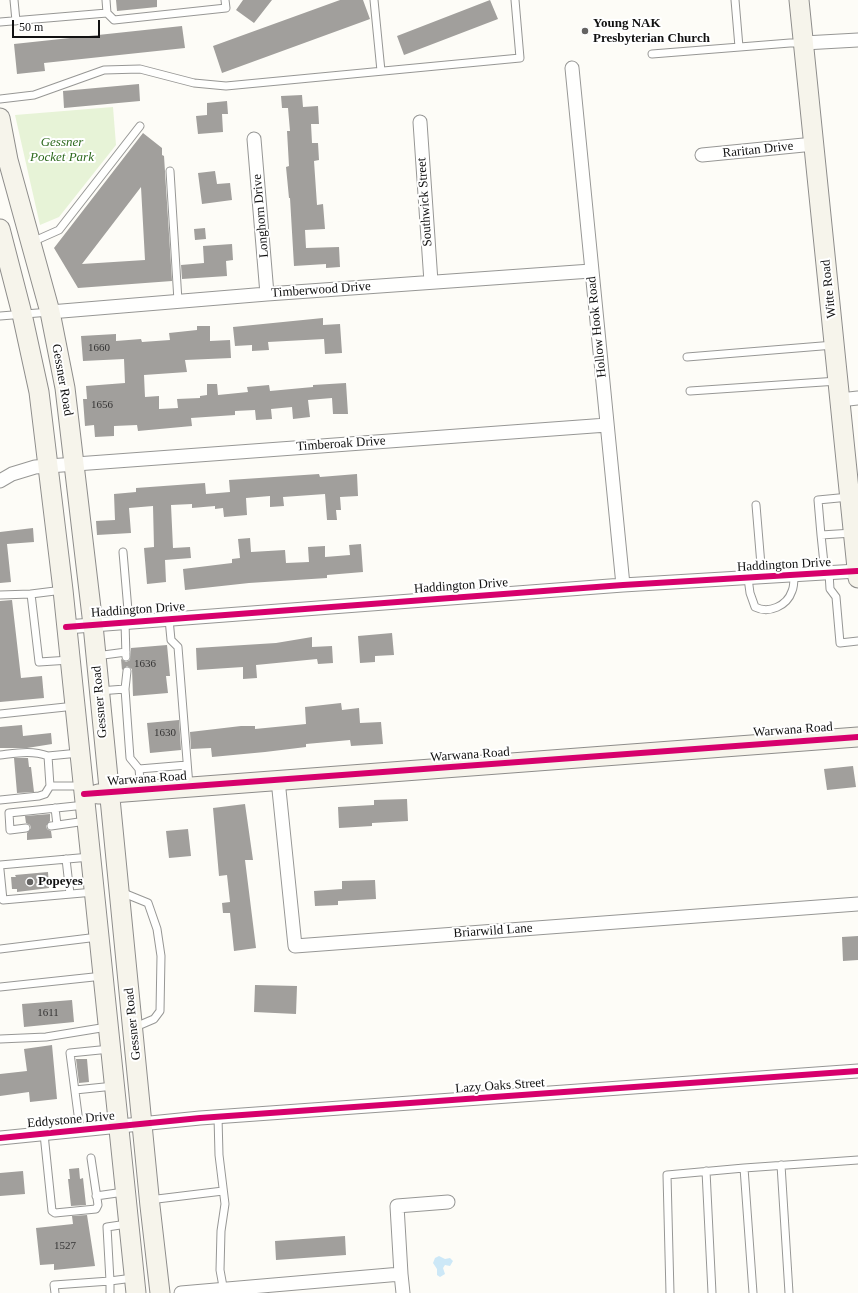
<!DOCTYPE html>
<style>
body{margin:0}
#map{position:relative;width:858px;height:1293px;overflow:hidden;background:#fdfcf7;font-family:"Times New Roman",serif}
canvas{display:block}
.scale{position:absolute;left:12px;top:20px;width:88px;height:18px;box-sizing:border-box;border:2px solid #111;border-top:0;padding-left:5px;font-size:12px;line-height:14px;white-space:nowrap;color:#111;-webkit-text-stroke:3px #fff;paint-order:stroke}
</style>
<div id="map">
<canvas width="858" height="1293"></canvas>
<div class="scale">50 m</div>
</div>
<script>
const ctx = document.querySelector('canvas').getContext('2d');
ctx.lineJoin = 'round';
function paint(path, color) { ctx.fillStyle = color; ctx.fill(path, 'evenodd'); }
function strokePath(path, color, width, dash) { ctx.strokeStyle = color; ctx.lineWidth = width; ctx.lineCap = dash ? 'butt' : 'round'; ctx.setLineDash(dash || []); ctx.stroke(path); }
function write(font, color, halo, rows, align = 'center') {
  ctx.font = font + ' "Times New Roman",serif'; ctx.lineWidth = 4; ctx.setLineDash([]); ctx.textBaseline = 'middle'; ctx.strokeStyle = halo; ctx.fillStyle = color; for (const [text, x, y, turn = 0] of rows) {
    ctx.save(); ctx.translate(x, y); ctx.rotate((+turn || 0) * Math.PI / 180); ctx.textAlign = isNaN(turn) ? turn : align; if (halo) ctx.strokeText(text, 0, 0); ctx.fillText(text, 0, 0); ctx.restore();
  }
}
paint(new Path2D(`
 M113 107 116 145 59 217 40 225 15 115Z`), '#e7f3d7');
paint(new Path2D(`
 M439 1256 445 1259 450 1258 453 1261 450 1266 445 1265 443 1268 445 1274 440 1277 437 1275V1269L433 1263 435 1258Z`), '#cde8f7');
paint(new Path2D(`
 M116 0H157V7L117 11Z
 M243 0H272L254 23 236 10Z
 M340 0H363L370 19 222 73 213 46Z
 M490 0 498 19 404 55 397 36Z
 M182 26 185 48 44 63 45 71 17 74 14 44Z
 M139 84 140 101 64 108 63 91Z
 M302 95 303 107 318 106 319 124H311L312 143H318L319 160 314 161 317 205 323 204 325 229 305 230 306 248 339 247 340 267 326 268V264L294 266 290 198H289L286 167 289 166 287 131H290L288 108H282L281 96Z
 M227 101 228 114H222L223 132 198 134 196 116 207 115V103Z
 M143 133 162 148V155L164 156 172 281 78 288 54 248ZM141 187 145 260 82 264Z
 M215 171 217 184 230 183 232 200 202 204 198 173Z
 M205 228 206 239 195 240 194 229Z
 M232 244 233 260 226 261 227 276 182 279 181 265 204 263 203 246Z
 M323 318V325L340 324 342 353 325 354 324 339 268 342 269 350 252 351V345L235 346 233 327Z
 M197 326H210V341L230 340 231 358 185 360 187 372 144 375 145 397 159 396V409L178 408 177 399 200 398V396L207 395V384H217L218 395 248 392 247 387 269 385 270 391 313 387V385L346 383 348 414H333L332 398 308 400 310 417 293 419 292 407 271 409 272 419 256 420 255 410 235 411V415L191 418 192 426 138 431 137 425 114 426V436L95 437 94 425 85 426 83 399H87L86 386 125 383 124 359 83 361 81 336 116 334V341L141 339 142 342 170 340 169 333 197 330Z
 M319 474 320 477 357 474 358 496 340 497 341 510H336L337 520H327L325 494 283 497 284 506 270 507V496L246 498 247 515 224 517 223 508 215 509V506L192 508V504L171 505 173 548 190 547 191 558 165 560 166 582 147 584 144 548 154 547 153 506 129 508 131 533 97 535 96 521 115 520 114 494 136 492V488L205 483 206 494 230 492 229 480Z
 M33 528 34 542 7 544 11 582 0 583V532Z
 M250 538 251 552 285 550 286 563 309 562 308 547 325 546V557L350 555 349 545 361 544 363 572 327 575V578L249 583 185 590 183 569 232 563V559L240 558 238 539Z
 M12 600 21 678 42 676 44 698 0 702V601Z
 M392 633 394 655 375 656V662L360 663 358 636Z
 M312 637V647L332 646 333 663 318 664 317 659 256 665 257 678 243 679V667L197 670 196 648 276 643Z
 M167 645 170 676H166L168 693 133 696 132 669 127 666 122 670 121 659 126 662 130 660 131 648Z
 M341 703 342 710 359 708 360 723 381 722 383 744 351 746 350 740 306 744V747L265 752 212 757 211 748 191 749 190 732 241 726H255V729L306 724 305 707Z
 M179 720 181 750 150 753 147 723Z
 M22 725 23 736 51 733 52 744 27 748H0V727Z
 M14 758H28L29 767H31L34 792 17 793Z
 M853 766 856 787 827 790 824 769Z
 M407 799 408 821 372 823V826L339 828 338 807 374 805V800Z
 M245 804 253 860H245L256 948 234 951 230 913H223L222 903 230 902 227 875 219 876 213 808Z
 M50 814V821L46 826 47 829 51 831 52 838 27 840V833L31 828 30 825 26 823 25 816Z
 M188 829 191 856 169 858 166 831Z
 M48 872 49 888 17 892V889H12L11 877H16L15 875Z
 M375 880 376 899 338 901V905L315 906 314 891 342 889V881Z
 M858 936V960L843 961 842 937Z
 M255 985 297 986 296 1014 254 1012Z
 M72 1000 74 1022 24 1027 22 1004Z
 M52 1045 57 1099 30 1102 29 1092 0 1096V1074L27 1071 24 1049Z
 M76 1059H87L89 1082 79 1083Z
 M79 1168 80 1179 83 1178 86 1205 71 1206 68 1179H70L69 1169Z
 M23 1171 25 1194 0 1196V1173Z
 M87 1215 95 1266 54 1270V1264L40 1265 36 1228 73 1224 72 1216Z
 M345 1236 346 1255 276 1260 275 1241Z`), '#a19f9c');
const lane = new Path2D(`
 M14 0 16 21
 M106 0 107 13 114 20 226 8 225 0
 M374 0 381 71
 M735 0 739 47
 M0 22 107 13
 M652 54 790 43H803
 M0 99 34 95 104 70 140 69 194 83 226 86 520 58 515 0
 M170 171 178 301
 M32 242 59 230 140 126
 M0 316 50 312
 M687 357 834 345
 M690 391 838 381
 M756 505 762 577
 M821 535 818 500 849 497
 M123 552 129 622
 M825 573 821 535 853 533
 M829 573 830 589 836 597 840 643 858 641
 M748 578 750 593 755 607C769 614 787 606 792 591 794 587 794 580 794 575
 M63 590 31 594 39 662 70 660
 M0 595 31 594
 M169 619 171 640 178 647 189 786
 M125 622 126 657
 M96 656 126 652
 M125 689 127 671
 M99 691 125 689 130 758 139 769 187 765
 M0 714 75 706
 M79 753 48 756 50 786H82
 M0 755C17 753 32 750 48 756
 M139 769 141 790
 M0 800 39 796 45 794 50 786
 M55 808 57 825
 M51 826 86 821
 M26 828 10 830 9 813 85 805
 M66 859 70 894
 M0 865 90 857
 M0 870 3 900 94 892
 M121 892 148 903 157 929 161 956 160 1011 154 1019 133 1028
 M0 949 98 937
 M0 987 103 976
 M0 1039 46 1037 107 1027
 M75 1090 114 1086
 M218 1117 219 1155 225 1204 221 1231 220 1270 224 1292
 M80 1130 70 1053 110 1049
 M44 1134 52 1211 55 1213 96 1209 98 1205 91 1158
 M781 1165 789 1293
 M744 1168 858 1160
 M706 1171 712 1293
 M96 1196 124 1192
 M149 1200 223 1191
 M55 1293 54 1285 110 1281 107 1227 127 1224
 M110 1293V1281L133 1278
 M670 1293 667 1175 744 1168 753 1293`);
const street = new Path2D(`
 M804 43 858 40
 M572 68 623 585
 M420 122 431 282
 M254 139 267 294
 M702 155 814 144
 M50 312 267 294 591 271
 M840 400 858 398
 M0 481 12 474 35 467 607 425
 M66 627 623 585 857 571
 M278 780 295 946 858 904
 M0 1138 200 1118 858 1071
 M401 1274 403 1293
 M181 1293 401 1274 397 1206 448 1202`);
const secondary = new Path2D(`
 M799 0 858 578
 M0 118 8 160 50 312 65 388 93 625 150 1206 160 1293
 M0 229 22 314 39 392 63 590 136 1293
 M98 794 858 737`);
strokePath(lane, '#979795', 9);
strokePath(street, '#979795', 15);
strokePath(secondary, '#8e8d8b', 21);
strokePath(lane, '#fffffe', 7);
strokePath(street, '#fffffe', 13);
strokePath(secondary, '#f6f4eb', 19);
strokePath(new Path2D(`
 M66 627 623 585 857 571
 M84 794 858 737
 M0 1138 200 1118 858 1071`), '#d6006c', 6);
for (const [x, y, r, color] of [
 [585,31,4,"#646362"],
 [30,882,4,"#646362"]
]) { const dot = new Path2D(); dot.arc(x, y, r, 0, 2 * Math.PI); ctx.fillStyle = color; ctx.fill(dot); strokePath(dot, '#fff', 1.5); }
write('11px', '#353434', null, [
 ["1660",99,348],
 ["1656",102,405],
 ["1636",145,664],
 ["1630",165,733],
 ["1611",48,1013],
 ["1527",65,1246]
]);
write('bold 13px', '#111', '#fff', [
 ["Young NAK",593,24],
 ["Presbyterian Church",593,39],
 ["Popeyes",38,882]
], 'left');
write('italic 13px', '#2f6b1f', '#fff', [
 ["Gessner",62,143],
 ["Pocket Park",62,158]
]);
write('13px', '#111', '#fff', [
 ["Raritan Drive",758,150,-6],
 ["Southwick Street",425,202,-94],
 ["Longhorn Drive",261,216,-95],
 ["Witte Road",829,289,-96],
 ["Timberwood Drive",321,290,-4],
 ["Hollow Hook Road",597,327,-96],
 ["Gessner Road",62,380,80],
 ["Timberoak Drive",341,444,-4],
 ["Haddington Drive",784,565,-3],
 ["Haddington Drive",461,586,-4],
 ["Haddington Drive",138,610,-4],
 ["Gessner Road",100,702,-95],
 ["Warwana Road",793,730,-4],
 ["Warwana Road",470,755,-4],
 ["Warwana Road",147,779,-4],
 ["Briarwild Lane",493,931,-4],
 ["Gessner Road",133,1024,-96],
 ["Lazy Oaks Street",500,1086,-4],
 ["Eddystone Drive",71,1120,-5]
]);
</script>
